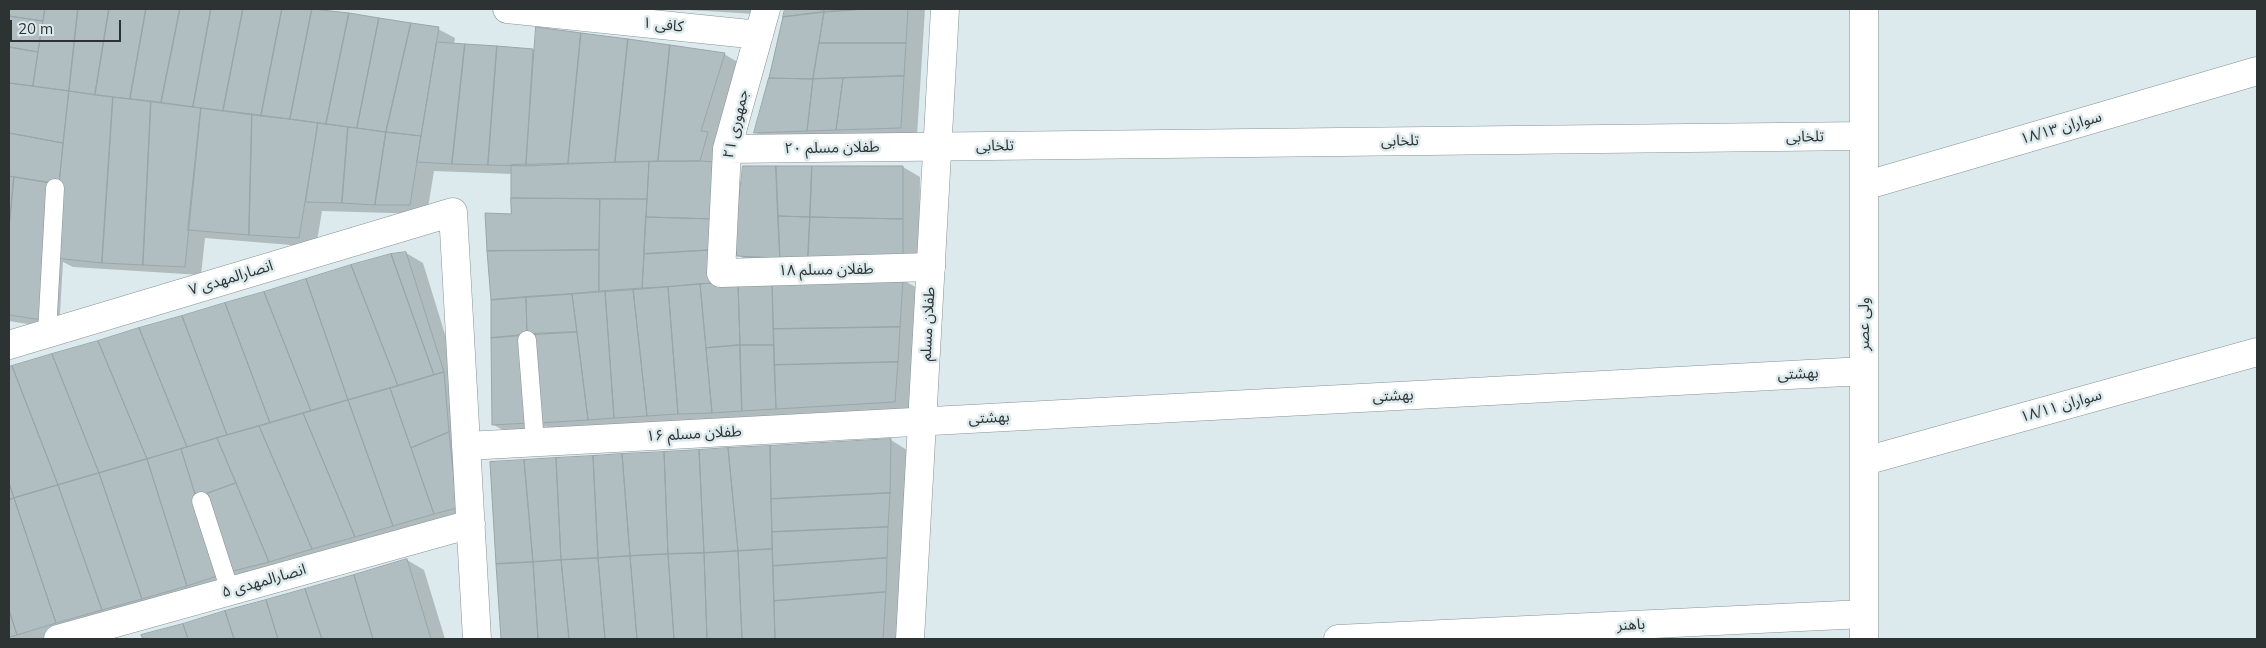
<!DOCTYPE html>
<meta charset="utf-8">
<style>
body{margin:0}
#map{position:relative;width:2266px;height:648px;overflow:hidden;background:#dceaed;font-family:Mulish,sans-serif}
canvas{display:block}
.frame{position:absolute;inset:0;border:10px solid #2d3233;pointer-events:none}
.scale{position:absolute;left:10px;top:20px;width:111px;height:22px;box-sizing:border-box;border:2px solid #2d3233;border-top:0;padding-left:6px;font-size:15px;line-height:18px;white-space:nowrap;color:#2d3233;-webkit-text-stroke:4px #dceaed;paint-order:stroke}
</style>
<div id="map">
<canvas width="2266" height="648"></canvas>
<div class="frame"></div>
<div class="scale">20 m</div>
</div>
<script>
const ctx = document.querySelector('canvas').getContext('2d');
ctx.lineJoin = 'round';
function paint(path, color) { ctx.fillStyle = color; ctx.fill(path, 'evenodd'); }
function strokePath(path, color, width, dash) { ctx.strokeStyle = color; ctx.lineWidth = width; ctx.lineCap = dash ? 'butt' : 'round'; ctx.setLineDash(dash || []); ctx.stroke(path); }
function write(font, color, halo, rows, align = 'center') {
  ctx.font = font + ' Mulish,"Noto Sans Arabic",sans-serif'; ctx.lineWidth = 5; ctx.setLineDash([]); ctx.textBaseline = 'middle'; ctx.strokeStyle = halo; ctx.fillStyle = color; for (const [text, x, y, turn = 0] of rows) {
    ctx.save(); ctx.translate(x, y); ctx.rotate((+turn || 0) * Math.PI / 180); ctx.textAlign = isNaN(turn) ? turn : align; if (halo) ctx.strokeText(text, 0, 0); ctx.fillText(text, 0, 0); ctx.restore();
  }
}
paint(new Path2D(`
 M9 9H311L438 29 455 38 454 44 534 50 537 29 724 54 741 64 729 284 903 280 919 289 912 411 556 432 545 426 546 432 510 434 494 425 512 216V174L434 171 427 214 322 211 316 247 205 238 201 275 73 267 63 262 59 329 9 321Z
 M672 9H773L772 15Z
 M786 9H925L917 136 772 142 755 132Z
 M744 167H903L920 177 919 271 755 265 738 255Z
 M406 253 423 263 460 383 473 517 247 581 232 573 236 584 47 639H9V368L392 255Z
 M891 440 907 450 902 639H502L492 463Z
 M407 560 424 570 445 639H144L143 636Z`), '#0003');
const building = new Path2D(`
 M9 9H45L43 21 9 16Z
 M45 9H78L69 91 33 86Z
 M78 9H109L95 95 69 91Z
 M109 9H146L130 99 95 95Z
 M146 9H180L161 103 130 99Z
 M180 9H211L193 107 161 103Z
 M211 9H243L223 111 193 107Z
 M243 9H282L261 116 223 111Z
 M282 9H312L290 119 261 116Z
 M312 9 349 13 326 124 290 119Z
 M785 9H824V12L783 17Z
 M824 9H865L824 12Z
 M865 9H908L906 43H819L824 12Z
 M824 12 813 79 769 78 783 17Z
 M349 13 379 18 357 128 326 124Z
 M9 16 43 21 38 52 9 47Z
 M379 18 411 23 386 132 357 128Z
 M411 23 439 27 421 136 386 132Z
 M536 27 581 33 568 164 526 166Z
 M581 33 628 39 615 162 568 164Z
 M628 39 670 45 658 161 615 162Z
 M437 42 465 44 452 164 417 162Z
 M819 43H906L904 76 813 79Z
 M465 44 497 46 488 165 452 164Z
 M670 45 725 53 701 131 708 132 700 161H658Z
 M497 46 533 49 526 166 488 165Z
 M9 47 38 52 33 86 9 83Z
 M904 76 901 128 836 130 843 78Z
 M769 78 813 79 807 131 754 133Z
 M843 78 836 130 807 131 813 79Z
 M9 83 69 91 63 143 9 133Z
 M69 91 113 97 102 263 55 258 59 184Z
 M113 97 151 101 143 265 102 263Z
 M151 101 201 108 185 267 143 265Z
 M201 108 252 114 249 235 188 230Z
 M252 114 318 123 299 238 249 235Z
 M318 123 348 127 342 203 306 202Z
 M348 127 386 132 375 205 342 203Z
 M386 132 421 136 410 205H375Z
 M9 133 63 143 59 184 9 176Z
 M700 161 716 162 714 219 646 217 649 162Z
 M649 162 647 199 511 198V165Z
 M743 166H776L780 258 737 256 734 241Z
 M776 166H812L810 217 778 216Z
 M812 166H903V219L810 217Z
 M9 176 14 177 9 229Z
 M14 177 51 183 43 320 9 315V229Z
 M511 198 600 199 599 250 487 251 485 213 511 214Z
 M600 199H647L642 289 599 292Z
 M778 216 810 217 808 258H780Z
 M646 217 714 219 713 250 644 254Z
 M810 217 903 219V262L808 258Z
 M599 250V292L491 300 487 251Z
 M713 250 712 283 642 289 644 254Z
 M406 252 444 372 434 375 391 254Z
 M391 254 434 375 398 386 351 265Z
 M351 265 398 386 348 400 306 279Z
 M306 279 348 400 311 411 264 292Z
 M903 279 900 327 773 329 772 282Z
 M772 282 774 345H740L738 283Z
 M738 283 740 345 706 348 700 284Z
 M700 284 712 413 678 414 668 287Z
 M668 287 678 414 647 416 633 289Z
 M633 289 647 416 614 418 605 291Z
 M605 291 614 418 588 420 572 294Z
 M264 292 311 411 270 423 225 303Z
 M572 294 577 332 527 335 526 297Z
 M526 297 527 335 491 338V300Z
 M225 303 270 423 227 435 182 316Z
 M182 316 227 435 187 447 139 328Z
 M900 327 898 362 774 365 773 329Z
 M139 328 187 447 147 459 98 341Z
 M577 332 588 420 538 423 530 334Z
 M523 335 529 423 492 425 491 338Z
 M98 341 147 459 99 473 52 354Z
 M740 345 742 411 712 413 706 348Z
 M740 345H774L776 409 742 411Z
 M52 354 99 473 58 485 12 366Z
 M898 362 895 402 776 409 774 365Z
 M12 366 58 485 14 498 9 483V367Z
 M444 372 449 432 411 448 390 388Z
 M390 388 434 514 393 526 348 400Z
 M348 400 393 526 355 537 303 413Z
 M303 413 355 537 312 549 259 426Z
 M259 426 312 549 269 562 217 438Z
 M449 432 457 508 434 514 411 448Z
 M217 438 236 483 196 497 181 449Z
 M891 439 890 493 771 499 770 446Z
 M770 446 772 549 738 551 728 448Z
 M728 448 738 551 704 553 699 450Z
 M181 449 220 575 187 586 147 459Z
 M699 450 704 553 668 554 664 452Z
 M664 452 668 554 630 556 622 454Z
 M622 454 630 556 598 558 593 456Z
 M593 456 598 558 561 560 556 458Z
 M556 458 561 560 533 562 524 460Z
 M147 459 187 586 142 599 99 473Z
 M524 460 533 562 496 564 490 462Z
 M99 473 142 599 102 610 58 485Z
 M9 483 14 498 9 500Z
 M236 483 269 562 229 572 204 495Z
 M58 485 102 610 56 623 14 498Z
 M890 493 888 527 772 532 771 499Z
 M14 498 56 623 17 635 9 610V500Z
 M888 527 887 558 773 566 772 532Z
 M772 549 775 639H742L738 551Z
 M738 551 742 639H707L704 553Z
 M704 553 707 639H674L668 554Z
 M668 554 674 639H637L630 556Z
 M630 556 637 639H605L598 558Z
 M598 558 605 639H569L561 560Z
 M887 558 886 592 774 601 773 566Z
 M407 559 431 639H373L354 575Z
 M561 560 569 639H538L533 562Z
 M533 562 538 639H501L496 564Z
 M354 575 373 639H322L305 589Z
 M305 589 322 639H278L266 600Z
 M886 592 883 639H775L774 601Z
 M266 600 278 639H234L225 611Z
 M9 610 17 635 9 637Z
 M225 611 234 639H188L183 624Z
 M183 624 188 639H143L141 635Z`);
paint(building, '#b0bec1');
strokePath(building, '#99a6a9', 1);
const service = new Path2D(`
 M47 333 55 188
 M527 340 535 442
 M201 501 230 591`);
const minor = new Path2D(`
 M507 9 759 35
 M766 9 727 149 721 273 931 267
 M1864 9V639
 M727 149 1864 136
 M1864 186 2257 71
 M9 345 453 212 477 639
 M466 446 1864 371
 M1865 461 2257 352
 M58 639 471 524
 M1338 639 1864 614`);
const tertiary = new Path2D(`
 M910 639 945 9`);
strokePath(service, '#869395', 19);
strokePath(minor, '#869395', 29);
strokePath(tertiary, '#869395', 29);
strokePath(service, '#fff', 18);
strokePath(minor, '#fff', 28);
strokePath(tertiary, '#fff', 28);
write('15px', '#2d3233', '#dceaed', [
 ["کافی ۱",663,25,6],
 ["جمهوری ۲۱",736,124,-77],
 ["سواران ۱۸/۱۳",2061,128,-16],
 ["تلخابی",1805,137,-1],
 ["تلخابی",1400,141,-1],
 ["تلخابی",995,146,-1],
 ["طفلان مسلم ۲۰",832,148,-1],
 ["طفلان مسلم ۱۸",826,270,-1],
 ["انصارالمهدی ۷",231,278,-17],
 ["طفلان مسلم",928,324,-87],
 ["ولی عصر",1864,324,-90],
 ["بهشتی",1798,374,-3],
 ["بهشتی",1393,396,-3],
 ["سواران ۱۸/۱۱",2061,406,-16],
 ["بهشتی",989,418,-3],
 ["طفلان مسلم ۱۶",694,434,-3],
 ["انصارالمهدی ۵",264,581,-16],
 ["باهنر",1631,625,-3]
]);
</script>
